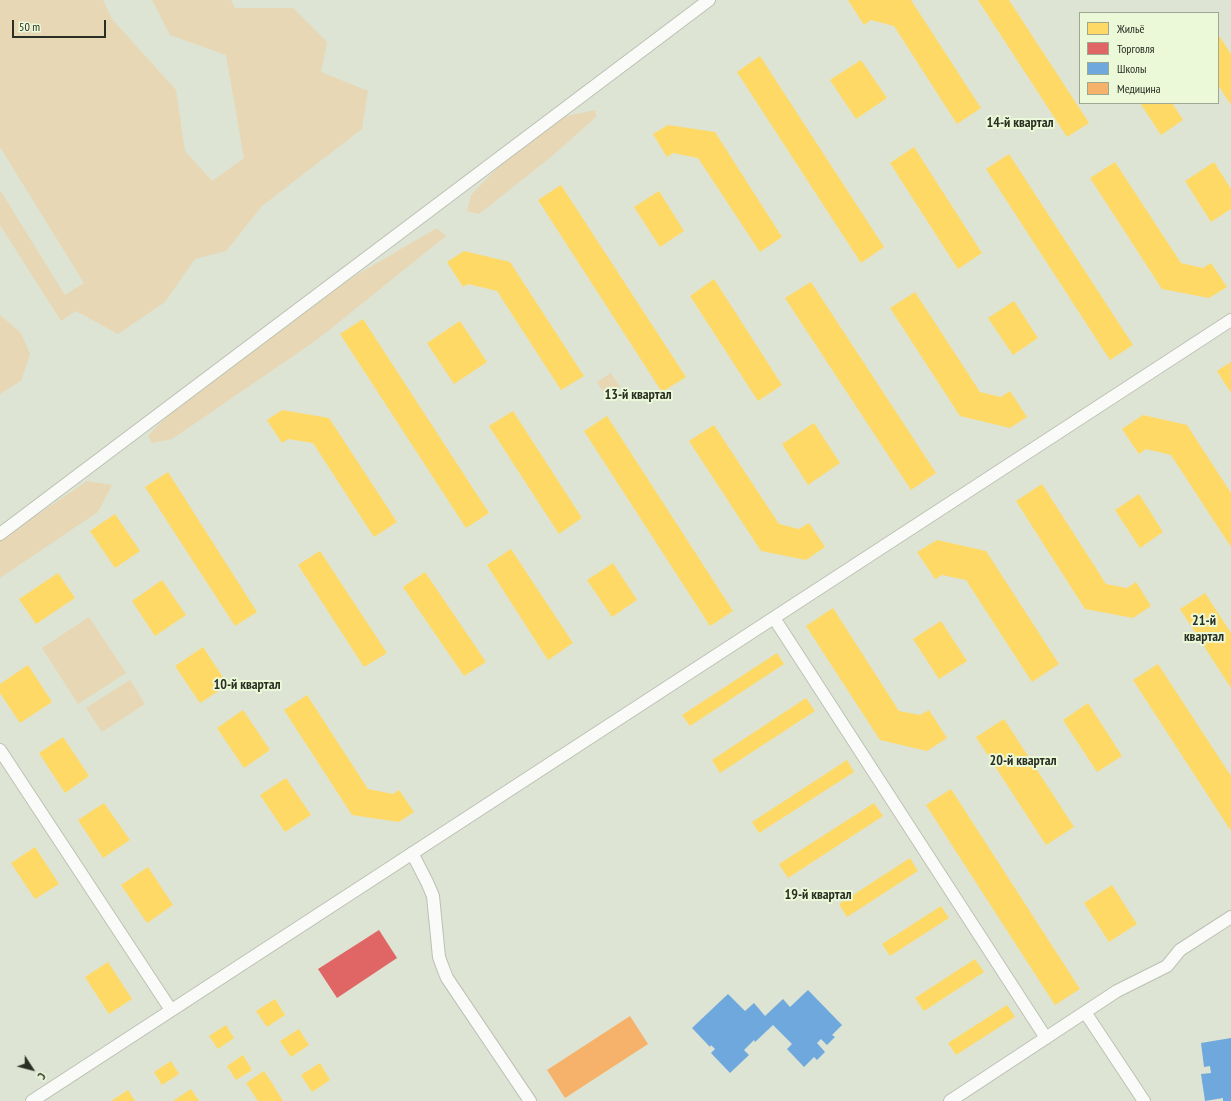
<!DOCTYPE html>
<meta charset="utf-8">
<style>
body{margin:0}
#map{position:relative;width:1231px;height:1101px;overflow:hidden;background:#dde4d3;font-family:"PT Sans Narrow",sans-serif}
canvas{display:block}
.legend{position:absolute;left:1079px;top:12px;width:140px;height:92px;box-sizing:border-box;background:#ebf9d9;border:1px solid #9ea890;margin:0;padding:5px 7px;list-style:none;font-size:12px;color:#2a2f23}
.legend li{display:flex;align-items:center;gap:8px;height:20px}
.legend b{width:20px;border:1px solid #9ea890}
.north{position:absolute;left:12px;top:1049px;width:40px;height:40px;-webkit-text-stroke:3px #ebf9d9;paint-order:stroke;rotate:126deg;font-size:11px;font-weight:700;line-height:16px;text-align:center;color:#2a2f23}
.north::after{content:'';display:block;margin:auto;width:14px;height:18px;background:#2a2f23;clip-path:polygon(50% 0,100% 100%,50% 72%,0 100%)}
.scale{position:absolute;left:12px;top:20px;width:94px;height:18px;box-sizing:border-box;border:2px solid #2a2f23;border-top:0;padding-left:5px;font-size:12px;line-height:14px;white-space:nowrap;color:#2a2f23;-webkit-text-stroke:3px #ebf9d9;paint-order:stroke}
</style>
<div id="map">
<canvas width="1231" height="1101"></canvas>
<ul class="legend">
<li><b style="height:11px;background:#ffd966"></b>Жильё</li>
<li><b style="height:11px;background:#e06666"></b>Торговля</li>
<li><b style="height:11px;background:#6fa8dc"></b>Школы</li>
<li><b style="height:11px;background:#f6b26b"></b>Медицина</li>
</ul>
<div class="north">С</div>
<div class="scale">50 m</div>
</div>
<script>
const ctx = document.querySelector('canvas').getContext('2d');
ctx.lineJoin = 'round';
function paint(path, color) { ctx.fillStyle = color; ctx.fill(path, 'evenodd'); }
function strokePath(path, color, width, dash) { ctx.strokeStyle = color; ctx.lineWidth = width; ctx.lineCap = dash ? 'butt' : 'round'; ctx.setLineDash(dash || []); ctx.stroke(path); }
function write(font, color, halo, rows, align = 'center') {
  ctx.font = font + ' "PT Sans Narrow",sans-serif'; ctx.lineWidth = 4; ctx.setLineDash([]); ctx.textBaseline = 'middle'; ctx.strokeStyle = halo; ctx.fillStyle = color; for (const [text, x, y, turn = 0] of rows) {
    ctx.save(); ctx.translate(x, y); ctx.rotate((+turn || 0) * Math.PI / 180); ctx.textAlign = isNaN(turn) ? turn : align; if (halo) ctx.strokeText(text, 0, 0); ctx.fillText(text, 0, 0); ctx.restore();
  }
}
paint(new Path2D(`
 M0 0H103L112 19 176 90 185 151 212 181 244 158 226 55 170 35 152 0H231L235 8H293L327 42 321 72 368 91 362 129 262 206 226 251 195 259 165 302 118 334 76 311 61 321 0 225V190L65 295 84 283 0 147Z
 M595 110 596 117 551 157 479 214 467 211 471 195 508 157 563 117Z
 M437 228 446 236 318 339 172 439 152 443 148 436 178 405 348 280Z
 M0 315 21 333 30 354 21 381 0 394Z
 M611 373 620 387 606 396 597 382Z
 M87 481 112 485 98 512 0 578V540Z
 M89 617 126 673 78 704 42 648Z
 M130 680 145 704 102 732 86 708Z`), '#e7d7b5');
paint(new Path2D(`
 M848 0H911L981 108 957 124 894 26 871 20 864 25Z
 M978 0H1009L1089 123 1067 137Z
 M1218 34 1231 54V105L1218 85Z
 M760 56 884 247 861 263 737 72Z
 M861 60 887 98 856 119 830 80Z
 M1140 103H1172L1183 120 1161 135Z
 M668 125 715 132 782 237 760 252 698 158 673 153 667 157 653 134Z
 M914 147 982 253 958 269 890 163Z
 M1009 154 1133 345 1110 360 986 169Z
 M1115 162 1181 263 1203 268 1211 263 1227 287 1209 298 1162 289 1090 178Z
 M1214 162 1231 189V209L1211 222 1185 181Z
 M561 185 686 377 662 392 538 200Z
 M659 191 684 231 660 247 634 207Z
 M464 251 510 262 584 376 561 390 497 291 468 284 463 287 447 262Z
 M714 279 782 385 758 401 690 296Z
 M811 282 936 473 911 490 785 298Z
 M915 292 980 392 1001 397 1010 391 1027 417 1010 428 960 416 890 308Z
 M1014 301 1038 338 1013 355 988 318Z
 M363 319 489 513 466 528 340 334Z
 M460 321 487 362 454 384 427 343Z
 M1231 362V393L1217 371Z
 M282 410 329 418 397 522 374 537 313 443 288 439 282 443 267 420Z
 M513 411 582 518 559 534 489 426Z
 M1143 415 1187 425 1231 493V547L1171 455 1146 449 1139 454 1122 429Z
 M607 416 733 611 710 626 584 431Z
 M814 423 840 463 808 485 782 444Z
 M714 425 779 524 799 529 809 523 825 547 806 560 761 551 689 441Z
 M168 472 257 612 235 626 145 487Z
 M1042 484 1106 584 1127 588 1136 582 1151 606 1133 618 1085 609 1016 501Z
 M1139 494 1163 532 1140 548 1115 510Z
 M115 514 140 551 115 568 90 531Z
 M937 540 986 551 1059 664 1032 682 966 580 942 575 935 579 917 552Z
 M511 549 573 643 548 660 487 565Z
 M320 551 387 653 364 667 298 565Z
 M613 563 637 600 612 617 587 580Z
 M425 572 486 662 464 676 403 587Z
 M58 573 75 598 36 624 19 599Z
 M162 580 186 615 155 636 132 601Z
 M1205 593 1231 633V688L1180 609Z
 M833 608 899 711 920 715 929 710 947 738 927 751 880 740 806 626Z
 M941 621 967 661 939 679 913 639Z
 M203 647 228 685 200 703 175 666Z
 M777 653 784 664 690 726 682 715Z
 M1158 664 1231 776V831L1133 680Z
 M28 665 52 702 20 723 0 693V684Z
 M307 695 368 789 393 794 399 790 414 812 399 822 352 815 284 710Z
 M806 698 815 711 720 773 712 760Z
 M1088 703 1122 756 1097 772 1063 720Z
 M243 710 270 750 244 768 217 728Z
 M1004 719 1074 827 1046 845 976 737Z
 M63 737 89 776 65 793 39 753Z
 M847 760 854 772 759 833 752 822Z
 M286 778 311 815 285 832 260 795Z
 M951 789 1080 989 1055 1005 926 805Z
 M104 803 130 840 103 858 78 820Z
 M874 803 883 816 788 878 779 864Z
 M35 847 59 884 35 899 11 863Z
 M910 858 918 871 847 917 839 904Z
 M148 867 173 905 147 923 121 885Z
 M1112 885 1137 924 1109 942 1084 903Z
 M941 906 949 918 890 956 882 944Z
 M975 959 984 972 924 1011 915 998Z
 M108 962 132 999 109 1014 85 977Z
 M275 999 285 1015 267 1027 256 1011Z
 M1007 1005 1015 1017 956 1055 948 1043Z
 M226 1025 234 1038 218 1049 209 1036Z
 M299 1029 309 1045 291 1057 280 1041Z
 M243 1055 252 1070 236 1080 227 1066Z
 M171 1061 179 1074 162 1085 154 1072Z
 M320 1063 330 1080 312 1092 301 1075Z
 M264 1071 272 1083 283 1101H258L246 1083Z
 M191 1089 199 1101H173Z
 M128 1090 135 1101H111Z`), '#ffd966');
paint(new Path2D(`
 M379 930 397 958 337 998 318 969Z`), '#e06666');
paint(new Path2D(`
 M808 990 842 1025 832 1035 835 1037 827 1045 821 1039 817 1043 825 1052 817 1060 814 1057 804 1067 787 1049 792 1044 773 1025 755 1042 754 1040 744 1050 749 1055 730 1073 711 1053 715 1049 711 1045 710 1047 692 1028 728 994 745 1011 754 1003 765 1016 783 999 790 1007Z
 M1231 1038V1101H1223V1098L1205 1101 1201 1074 1211 1073 1210 1066 1204 1067 1201 1043Z`), '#6fa8dc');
paint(new Path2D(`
 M630 1016 648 1044 565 1098 547 1070Z`), '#f6b26b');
const street = new Path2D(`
 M0 534 709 0
 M774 618 1046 1038
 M0 750 171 1010
 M412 853 427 882 433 896 439 957 443 968 447 978 530 1101
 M1085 1012 1144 1101
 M32 1101 1231 320
 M950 1101 1117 991 1167 966 1180 950 1231 917`);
strokePath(street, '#bcc1b4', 14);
strokePath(street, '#fafbf8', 12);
write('bold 14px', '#2a2f23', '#ebf9d9', [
 ["14-й квартал",1020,123],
 ["13-й квартал",638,395],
 ["21-й",1204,621],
 ["квартал",1204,637],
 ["10-й квартал",247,685],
 ["20-й квартал",1023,761],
 ["19-й квартал",818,895]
]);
</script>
